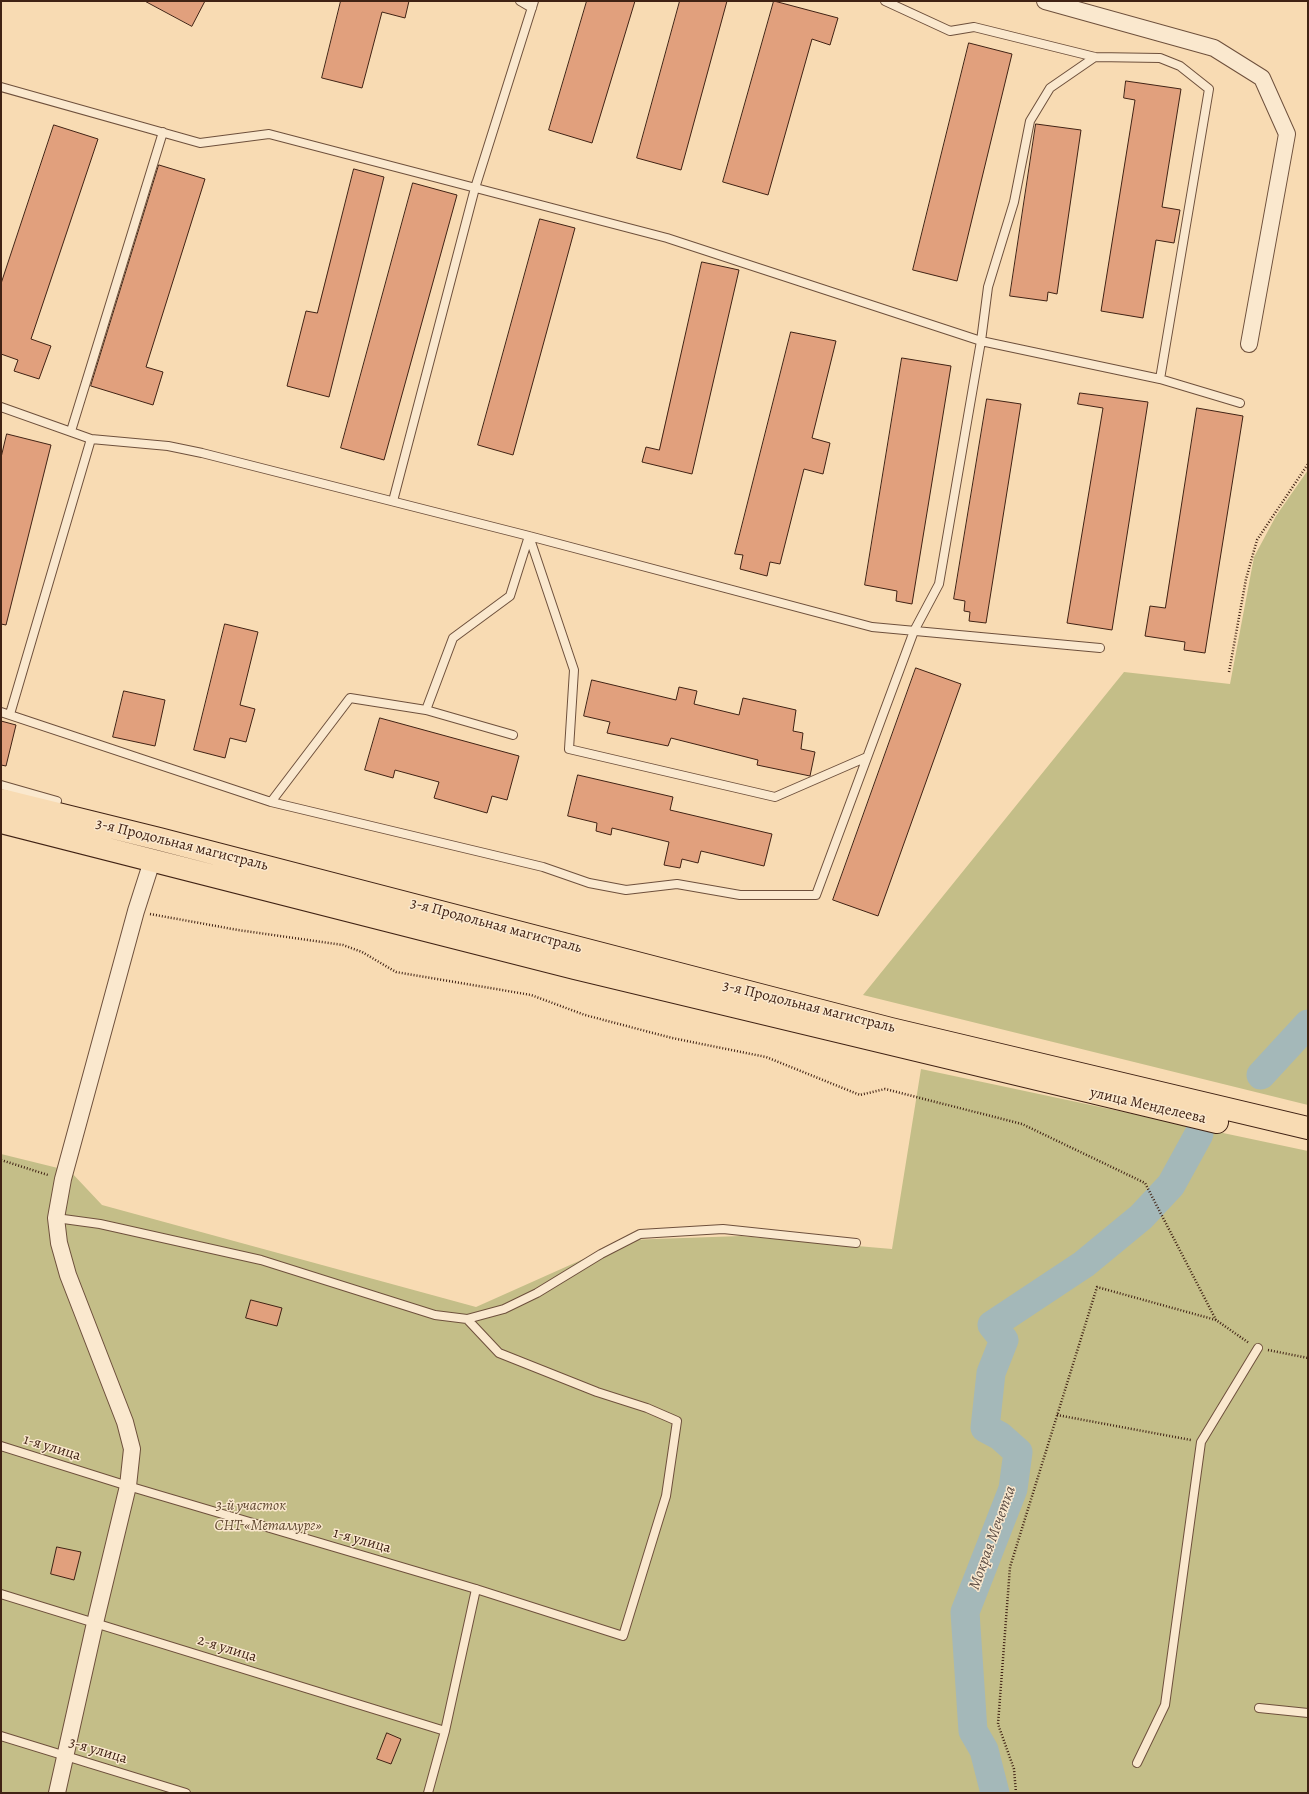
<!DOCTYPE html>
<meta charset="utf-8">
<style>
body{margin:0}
#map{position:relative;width:1309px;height:1794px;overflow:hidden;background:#f8dbb3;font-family:Alegreya,serif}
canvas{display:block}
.frame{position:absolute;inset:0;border:2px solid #402214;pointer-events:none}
</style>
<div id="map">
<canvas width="1309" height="1794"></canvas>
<div class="frame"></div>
</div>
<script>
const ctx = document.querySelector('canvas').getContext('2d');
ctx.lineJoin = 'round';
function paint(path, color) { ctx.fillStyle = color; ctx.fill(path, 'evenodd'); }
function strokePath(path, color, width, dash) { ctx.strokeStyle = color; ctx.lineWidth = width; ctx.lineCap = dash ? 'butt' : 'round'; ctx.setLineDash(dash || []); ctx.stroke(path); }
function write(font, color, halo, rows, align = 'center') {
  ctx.font = font + ' Alegreya,serif'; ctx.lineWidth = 3; ctx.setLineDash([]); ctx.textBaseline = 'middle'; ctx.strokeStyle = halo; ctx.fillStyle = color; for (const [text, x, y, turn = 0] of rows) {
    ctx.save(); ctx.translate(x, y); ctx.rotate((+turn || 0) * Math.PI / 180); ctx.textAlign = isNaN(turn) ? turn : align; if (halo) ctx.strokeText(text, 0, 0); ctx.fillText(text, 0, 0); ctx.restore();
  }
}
paint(new Path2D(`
 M1308 470V1105L863 995 1124 672 1230 684 1254 557 1276 516Z
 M921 1069 1308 1151V1793H1V1154L70 1171 102 1205 476 1307 626 1240 741 1236 892 1249Z`), '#c4be88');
strokePath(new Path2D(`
 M1261 1075 1308 1024
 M995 1793 984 1750 973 1731 965 1612 1013 1489 1018 1452 1000 1436 985 1428 991 1373 1004 1340 992 1325 1084 1264 1141 1217 1171 1185 1199 1134`), '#a4b8b9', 29);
const building = new Path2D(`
 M145 1H205L192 26Z
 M341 1H409L405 18 382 12 362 88 322 78Z
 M587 1H635L592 143 549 130Z
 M680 1H727L681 170 637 158Z
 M774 1 838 18 830 45 812 39 768 195 723 182Z
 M969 43 1012 54 957 281 913 270Z
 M1126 81 1181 89 1162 207 1180 210 1174 243 1156 240 1143 318 1101 311 1135 100 1124 98Z
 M1036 124 1081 130 1057 294 1048 292 1047 301 1010 296Z
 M54 125 98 139 31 339 51 346 39 379 14 371 18 360 1 354V284Z
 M159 165 205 179 146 367 163 372 153 405 91 386Z
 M354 169 384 177 329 397 287 386 306 311 317 313Z
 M413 183 457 195 384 460 341 448Z
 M540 219 575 228 513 455 478 445Z
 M702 262 739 270 692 474 642 462 646 447 659 450Z
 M791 332 836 341 812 438 830 443 823 474 804 469 780 564 770 562 767 576 740 569 743 555 735 554Z
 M902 358 951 366 912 604 896 601 897 591 865 585Z
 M1080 393 1148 402 1112 630 1067 623 1103 408 1078 404Z
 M987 399 1021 404 986 623 969 621 970 612 964 611 965 601 954 599Z
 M1197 408 1243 416 1205 653 1184 650 1185 642 1145 636 1150 606 1165 608Z
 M7 434 51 445 6 625 1 624V458Z
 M225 624 258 632 240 705 255 709 246 742 230 738 225 758 194 750Z
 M916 668 961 684 878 916 833 900Z
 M592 680 676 700 679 687 697 691 694 704 739 715 743 698 796 710 793 731 803 733 801 749 815 752 810 776 757 765 758 760 671 738 668 746 607 733 610 722 584 716Z
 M124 691 165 700 155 746 113 737Z
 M380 718 519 756 507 800 492 796 487 813 434 798 439 782 395 770 393 778 365 770Z
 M1 721 16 725 6 766 1 765Z
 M578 775 673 797 670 810 772 834 764 866 701 851 698 863 682 859 680 868 664 865 669 842 612 828 611 835 596 831 597 823 568 816Z
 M251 1300 282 1308 277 1326 246 1318Z
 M57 1547 81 1552 74 1580 51 1574Z
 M387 1733 401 1739 391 1764 377 1759Z`);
paint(building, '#e1a07d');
strokePath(building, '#402214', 1);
const lane = new Path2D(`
 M520 1 532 8
 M885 1 950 31 974 27 1095 57 1160 58 1180 66 1209 89 1160 379
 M1 87 200 143 269 134 667 238 981 341 1160 379 1240 403
 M1 407 91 439 168 446 202 453 529 536 872 627 1100 648
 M71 431 163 132
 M393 501 475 188 534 1
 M529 536 574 670 569 749 775 797 867 757
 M426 710 453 638 510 596 529 536
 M1 712 271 802 543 867 589 883 626 890 677 884 740 895H816L914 631 939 584 981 341 988 287 1014 202 1030 121 1050 88 1095 57
 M10 714 91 439
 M1 785 57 801
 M271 802 350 698 426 710 513 735
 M467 1319 504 1309 537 1293 601 1254 640 1234 723 1229 856 1243
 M1 1446 128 1486 476 1589 623 1636 666 1496 677 1421 647 1408 597 1392 499 1353 467 1319 435 1315 261 1260 100 1224 56 1218
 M1 1594 445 1731
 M1259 1708 1308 1713
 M1 1736 186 1793
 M1137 1763 1165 1705 1201 1442 1258 1348
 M428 1793 445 1731 476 1589`);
const street = new Path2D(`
 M1045 1 1214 48 1262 78 1287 134 1249 344
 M57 1793 95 1623 128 1486 132 1449 125 1422 68 1275 59 1243 56 1218 63 1179 136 911 152 861`);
const highway = new Path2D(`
 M1 800 159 839 891 1029 1308 1128
 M1 822 575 968 1217 1122`);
strokePath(lane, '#6e503c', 10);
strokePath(street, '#6e503c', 18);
strokePath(highway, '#402214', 24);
strokePath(new Path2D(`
 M1229 672 1246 579 1257 540 1308 464
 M150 914 238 930 343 945 362 952 396 972 531 995 585 1015 672 1038 766 1057 860 1095 885 1089 1022 1124 1145 1183 1216 1320
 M1 1160 48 1175
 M1268 1350 1308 1358
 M1057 1415 1191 1440
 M1016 1793 1014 1769 998 1724 1010 1567 1097 1287 1216 1320 1249 1343`), '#402214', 2.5, [1, 2]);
strokePath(lane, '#fae8ce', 8);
strokePath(street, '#fae8ce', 16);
strokePath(highway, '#f8dbb3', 22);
write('15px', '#402214', '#fae8ce', [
 ["3-я Продольная магистраль",182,845,14],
 ["3-я Продольная магистраль",496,926,15],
 ["3-я Продольная магистраль",809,1007,14],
 ["улица Менделеева",1148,1106,13],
 ["1-я улица",52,1448,17],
 ["1-я улица",362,1541,16],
 ["2-я улица",227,1649,17],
 ["3-я улица",98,1751,17]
]);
write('italic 15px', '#614931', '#fae8ce', [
 ["3-й участок",251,1506],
 ["СНТ «Металлург»",268,1526]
]);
write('italic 16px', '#5e4f46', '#fae8ce', [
 ["Мокрая Мечетка",993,1538,-70]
]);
</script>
